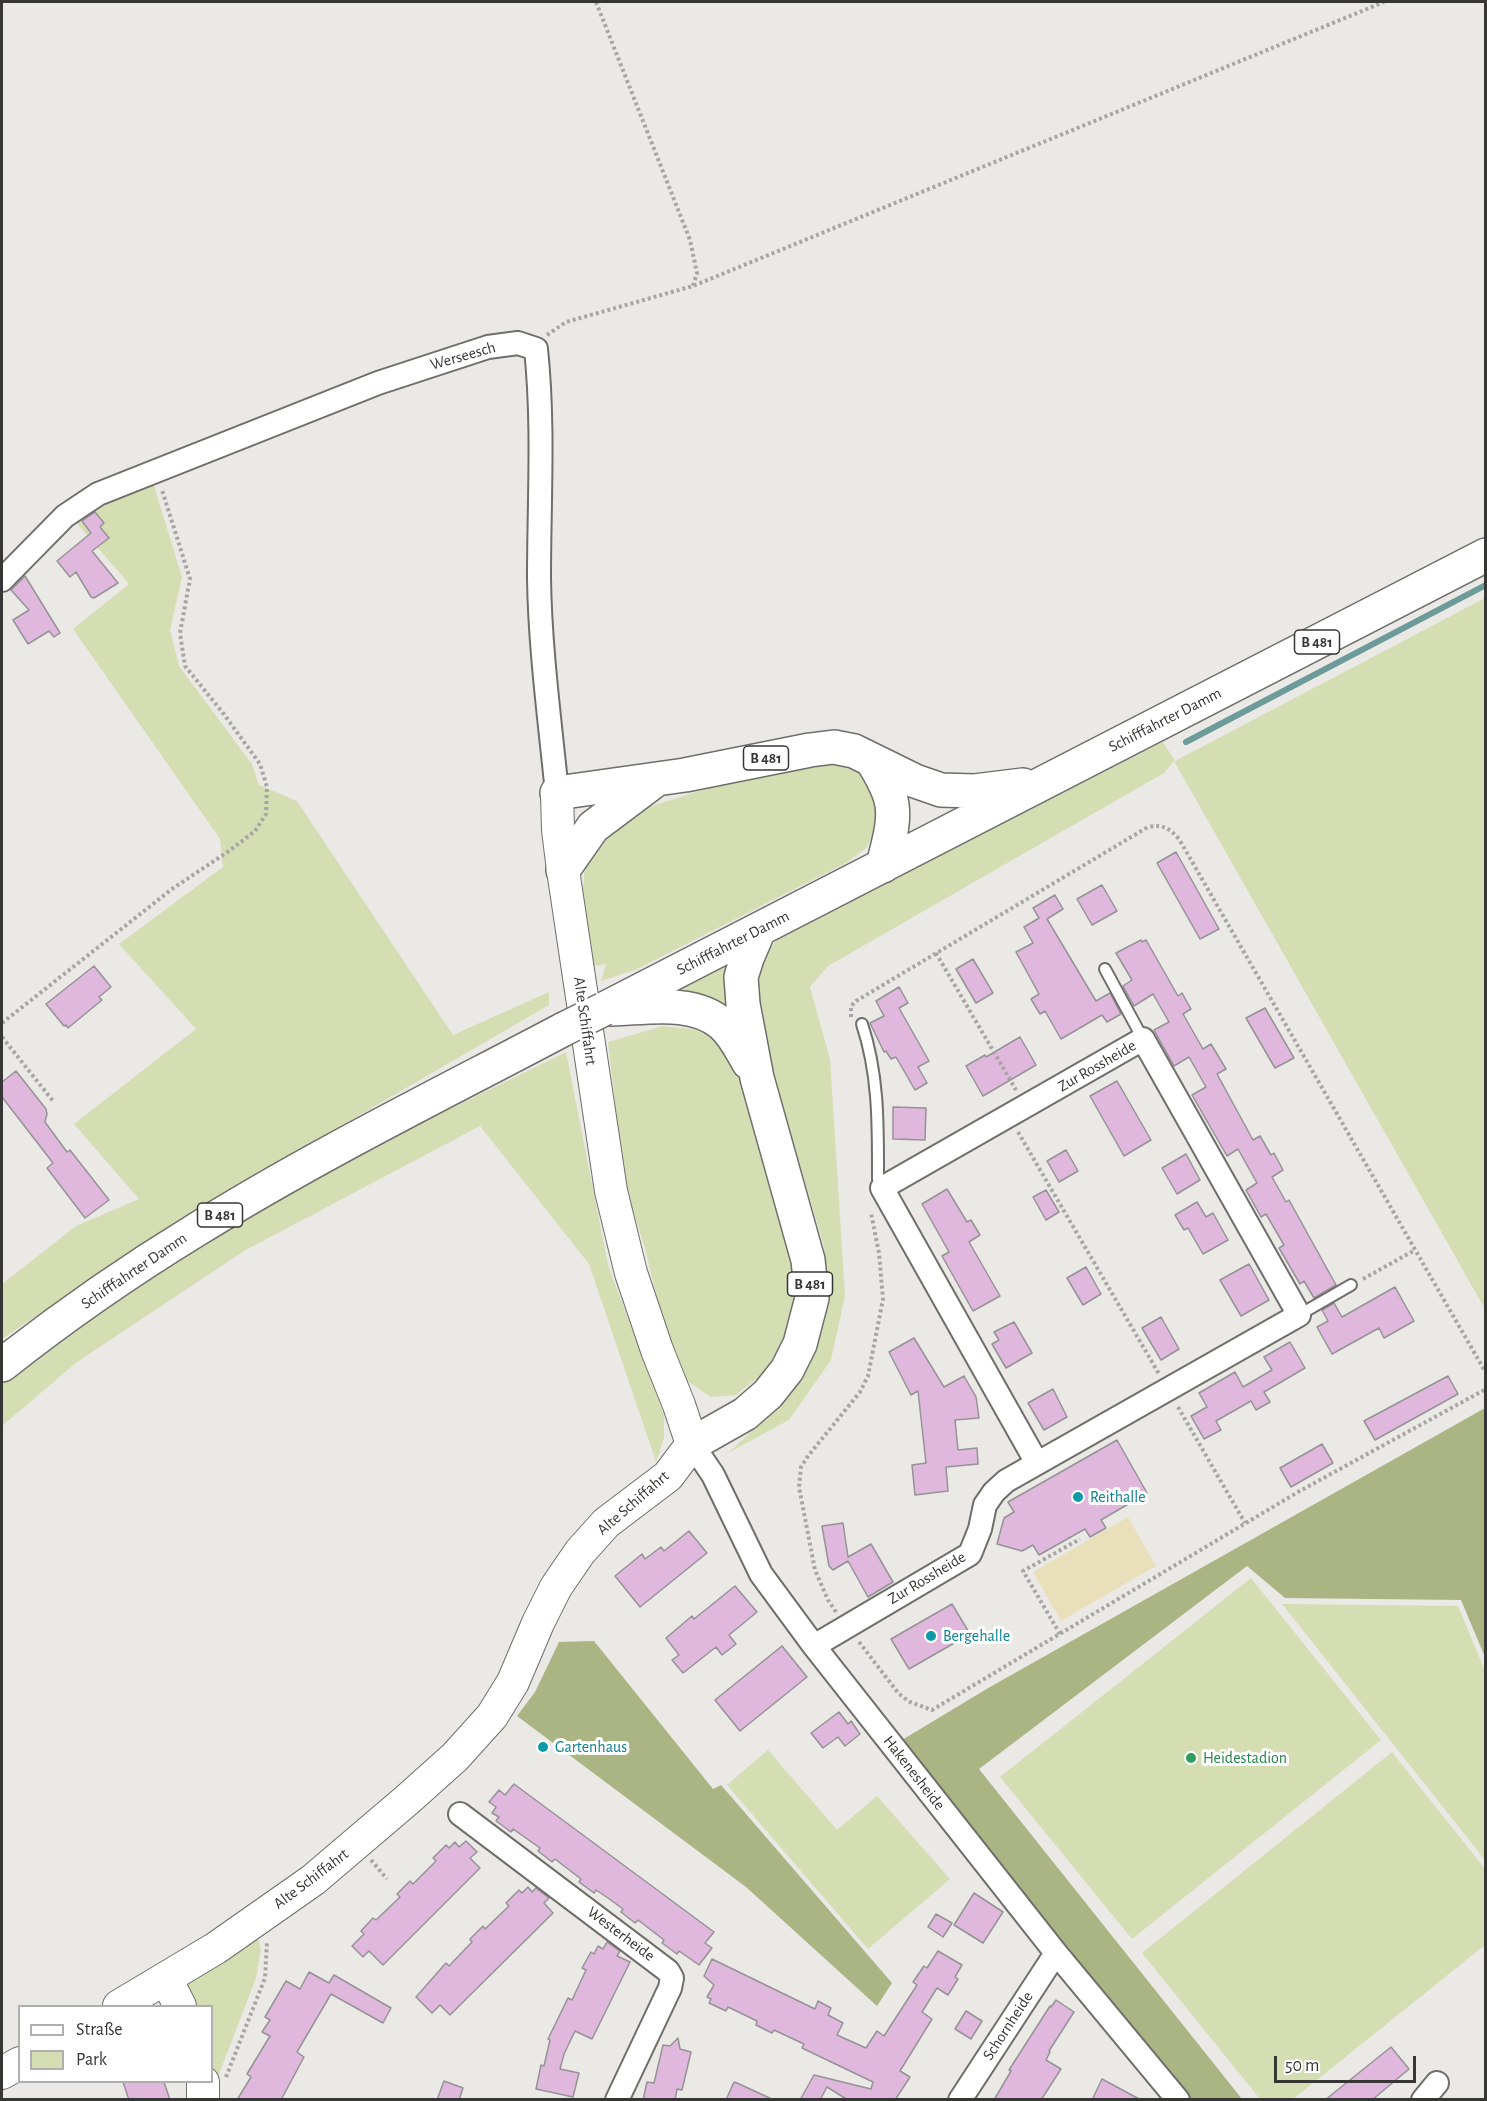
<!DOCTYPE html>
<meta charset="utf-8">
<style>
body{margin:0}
#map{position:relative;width:1487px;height:2101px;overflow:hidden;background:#eae9e6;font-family:"Alegreya Sans",sans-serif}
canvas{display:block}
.frame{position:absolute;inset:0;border:3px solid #363634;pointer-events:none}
.legend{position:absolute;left:18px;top:2005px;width:195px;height:78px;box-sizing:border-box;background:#fff;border:2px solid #afafae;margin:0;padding:8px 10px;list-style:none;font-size:18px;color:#363634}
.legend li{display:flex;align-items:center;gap:12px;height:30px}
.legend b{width:30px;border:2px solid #afafae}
.scale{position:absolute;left:1274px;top:2056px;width:142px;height:27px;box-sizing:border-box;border:3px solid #363634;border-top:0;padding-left:8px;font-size:18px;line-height:21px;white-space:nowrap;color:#363634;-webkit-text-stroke:4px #fff;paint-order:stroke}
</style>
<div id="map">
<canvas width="1487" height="2101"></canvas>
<div class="frame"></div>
<ul class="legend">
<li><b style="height:8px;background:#fff"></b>Straße</li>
<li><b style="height:16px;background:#d5deb3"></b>Park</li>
</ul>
<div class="scale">50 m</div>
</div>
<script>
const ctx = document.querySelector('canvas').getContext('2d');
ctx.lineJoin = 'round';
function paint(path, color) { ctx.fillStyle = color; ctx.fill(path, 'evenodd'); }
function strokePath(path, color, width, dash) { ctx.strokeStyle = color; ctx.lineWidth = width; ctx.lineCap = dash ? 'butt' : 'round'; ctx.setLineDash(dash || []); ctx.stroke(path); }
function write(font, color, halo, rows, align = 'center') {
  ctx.font = font + ' "Alegreya Sans",sans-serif'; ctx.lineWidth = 6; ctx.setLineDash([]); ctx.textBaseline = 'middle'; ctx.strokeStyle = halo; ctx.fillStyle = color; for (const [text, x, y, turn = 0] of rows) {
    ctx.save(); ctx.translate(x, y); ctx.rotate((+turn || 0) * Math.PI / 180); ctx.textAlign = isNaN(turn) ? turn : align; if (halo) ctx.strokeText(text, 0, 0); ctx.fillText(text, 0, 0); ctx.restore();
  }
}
paint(new Path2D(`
 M152 479 182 577 170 630 179 666 252 764 259 785 297 801 453 1035 549 992V1005L177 1221 2 1339V1284L76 1226 139 1199 74 1124 196 1029 119 944 223 867 220 839 73 629 129 584 73 519Z
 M1485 598V1309L1174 761 1164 773 828 966 810 987 830 1059 845 1296 831 1360 789 1420 728 1453 761 1423 795 1381 826 1298 824 1246 761 1035 755 969 779 937 1163 742 1175 761Z
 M836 762 866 777 879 799 880 823 866 848 846 863 635 970 601 981 606 964 593 966 583 891 585 863 598 840 642 809 728 782Z
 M730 963 732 1017 682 992V988Z
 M663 1026 699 1030 725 1048 743 1086 797 1271 788 1342 759 1377 736 1395 711 1397 687 1381 665 1332 645 1248 625 1186 608 1042Z
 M566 1052 608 1265 664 1415V1438L656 1462 589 1264 480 1126 244 1251 77 1362 2 1426V1378L269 1198Z
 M1251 1578 1381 1740 1132 1939 1000 1777Z
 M1282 1604 1458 1606 1485 1671V1860Z
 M768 1750 837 1830 877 1796 950 1879 868 1949 727 1785Z
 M1392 1752 1485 1869V1945L1293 2099H1260L1142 1953Z
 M256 1932 261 1949 256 1978 214 2087 212 2080V2006H189L181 1983Z`), '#d5deb3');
paint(new Path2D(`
 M1485 1408V1657L1461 1600 1285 1598 1247 1566 979 1769 1242 2099H1188L902 1740 990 1687Z
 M594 1641 713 1789 721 1785 892 1983 877 2006 746 1887 517 1716 535 1692 559 1642Z`), '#abb584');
paint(new Path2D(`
 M1128 1517 1156 1566 1061 1621 1033 1572Z`), '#e9e0bb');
strokePath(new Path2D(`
 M1186 742 1486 585`), '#6c9b9a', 6);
const building = new Path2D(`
 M95 512 104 523 100 527 109 538 92 551 118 583 94 598 91 597 76 572 70 577 57 561 91 533 82 521Z
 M25 576 60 633 54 637 49 631 28 644 13 620 29 610 11 590Z
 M1176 852 1219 929 1200 939 1157 863Z
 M1102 885 1117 911 1092 925 1077 899Z
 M1055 895 1063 909 1047 919 1096 1001 1110 993 1121 1014 1107 1022 1102 1015 1061 1039 1045 1011 1040 1014 1031 999 1039 994 1016 952 1033 943 1024 927 1039 918 1033 908Z
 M1141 940 1142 942 1146 940 1178 996 1182 993 1191 1009 1183 1014 1203 1049 1211 1044 1226 1069 1217 1074 1253 1140 1260 1136 1271 1155 1274 1153 1283 1170 1272 1177 1286 1202 1289 1200 1336 1285 1314 1298 1304 1281 1300 1284 1279 1248 1284 1245 1266 1214 1261 1217 1246 1190 1257 1183 1238 1149 1227 1156 1192 1095 1206 1087 1189 1057 1174 1066 1154 1030 1169 1022 1153 994 1134 1006 1123 986 1132 980 1116 953Z
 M973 959 993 993 976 1003 956 969Z
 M94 966 111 987 99 997 102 1000 68 1028 66 1025 64 1026 46 1004Z
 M899 987 908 1003 899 1008 929 1061 918 1067 927 1083 915 1090 896 1057 891 1059 886 1051 884 1052 870 1023 884 1016 876 1001Z
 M1265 1008 1294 1058 1275 1068 1246 1018Z
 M1020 1037 1036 1065 983 1096 966 1066 985 1055 986 1057Z
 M16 1071 46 1109 47 1114 45 1122 67 1152 70 1150 109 1200 85 1218 47 1168 53 1163 2 1097V1082Z
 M1117 1081 1151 1140 1124 1156 1090 1096Z
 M893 1107 926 1108 925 1140 893 1139Z
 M1066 1150 1078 1171 1059 1182 1047 1161Z
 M1186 1154 1200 1180 1177 1194 1162 1168Z
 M947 1189 967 1222 971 1220 980 1235 969 1242 1000 1296 973 1311 942 1256 949 1252 922 1204Z
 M1046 1190 1059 1212 1046 1220 1033 1197Z
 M1197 1202 1206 1217 1213 1213 1228 1240 1203 1254 1188 1228 1184 1230 1175 1215Z
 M1249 1264 1269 1300 1241 1316 1220 1280Z
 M1086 1267 1101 1294 1083 1305 1067 1278Z
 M1395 1287 1414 1321 1384 1338 1379 1328 1332 1354 1317 1327 1328 1321 1322 1310 1334 1303 1342 1317Z
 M1161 1317 1179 1349 1161 1360 1142 1328Z
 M1014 1322 1032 1353 1006 1368 992 1344 999 1340 994 1332Z
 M914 1338 944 1387 964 1376 976 1397 979 1418 955 1420 958 1450 977 1448 978 1464 946 1467 948 1491 915 1495 912 1465 926 1463 918 1391 911 1395 889 1352Z
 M1290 1342 1305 1368 1264 1392 1270 1402 1256 1410 1251 1401 1216 1421 1221 1430 1204 1439 1191 1416 1207 1407 1199 1393 1235 1372 1243 1387 1272 1370 1264 1357Z
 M1448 1376 1458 1394 1375 1440 1364 1421Z
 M1053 1389 1067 1417 1044 1430 1028 1403Z
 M1117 1440 1147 1493 1101 1520 1106 1528 1090 1537 1085 1529 1039 1555 1033 1545 1022 1551 997 1544 1004 1518 1014 1512 1008 1502Z
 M1322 1444 1333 1463 1291 1487 1280 1468Z
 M843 1523 848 1557 871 1544 893 1582 868 1597 848 1561 833 1570 829 1566 822 1526Z
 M689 1531 707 1553 640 1607 615 1576 642 1554 645 1559 661 1547 664 1551Z
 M735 1586 757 1612 729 1635 736 1644 722 1655 716 1647 683 1673 672 1660 679 1655 666 1638 692 1616 694 1619Z
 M952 1604 970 1634 909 1669 891 1639Z
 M782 1646 807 1677 740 1731 715 1700Z
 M839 1712 848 1724 851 1721 860 1734 845 1746 838 1737 823 1748 811 1733Z
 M514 1784 714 1932 705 1943 712 1948 699 1965 679 1951 677 1954 662 1943 664 1940 638 1920 635 1923 621 1912 623 1909 608 1898 596 1890 594 1893 579 1882 581 1879 555 1859 552 1862 538 1851 540 1848 513 1829 511 1832 496 1821 499 1817 492 1813 496 1807 489 1802 499 1790 505 1795Z
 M466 1841 477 1852 470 1858 480 1868 383 1965 369 1951 363 1957 352 1946 364 1934 361 1931 373 1918 376 1920 400 1897 397 1894 410 1881 413 1884 436 1861 433 1858 446 1845 449 1848 455 1842 459 1847Z
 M528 1887 532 1892 536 1888 549 1898 544 1903 553 1913 450 2015 440 2005 432 2013 416 1997 446 1963 449 1966 472 1942 470 1939 483 1926 485 1929 509 1906 506 1903 519 1890 522 1893Z
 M974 1893 1003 1912 983 1943 954 1925Z
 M936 1914 952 1923 943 1937 928 1927Z
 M607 1942 620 1951 617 1956 630 1962 592 2039 575 2031 564 2054 560 2069 579 2073 573 2097 536 2089 541 2065 544 2066 550 2040 548 2039 568 1998 572 2000 586 1970 582 1968 591 1952 594 1954 598 1946 603 1949Z
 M938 1951 962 1965 955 1977 958 1979 948 1995 937 1988 922 2012 932 2019 900 2071 910 2077 895 2100H848L827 2087 820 2100H800L814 2075 871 2089 873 2082 802 2048 804 2044 774 2030 772 2033 756 2025 757 2021 728 2007 726 2011 709 2003 711 1999 707 1997 714 1985 704 1976 712 1959 815 2009 818 2001 831 2008 828 2015 843 2023 837 2035 866 2048 877 2031 884 2036 917 1985 913 1982 924 1966 927 1968Z
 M309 1972 329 1983 334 1975 391 2008 383 2023 331 1994 297 2052 304 2057 281 2100H237L251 2077 247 2074 270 2036 262 2032 270 2020 265 2017 286 1981 300 1989Z
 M1056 2000 1074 2012 1049 2051 1050 2052 1046 2060 1061 2069 1041 2100H994L1011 2071 1009 2070 1050 2006 1051 2007Z
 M966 2011 982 2021 971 2039 955 2029Z
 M678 2038 680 2049 691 2052 682 2090 677 2089 675 2100H643L647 2082 654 2083 663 2045 670 2046Z
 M1391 2047 1409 2069 1372 2100H1325Z
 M1102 2079 1141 2100H1092Z
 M444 2081 463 2088 459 2100H437Z
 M123 2082H164L170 2100H129Z
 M734 2082 737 2083 774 2100H726Z`);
paint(building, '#e0b8dd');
strokePath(building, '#959395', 1.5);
const lane = new Path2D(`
 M1105 969 1143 1039
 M862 1024C879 1075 878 1126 878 1179L882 1188
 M1299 1315 1351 1285`);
const street = new Path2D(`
 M2 580 65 516 98 494 378 383 488 347 518 343 536 349C544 425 539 502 539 578 540 649 550 722 557 793
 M692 1444 713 1475 761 1574 814 1646 1056 1953 1178 2100
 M814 1646 970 1554 980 1529 985 1505 994 1492 1006 1481 1299 1315 1143 1039 882 1188 1037 1463
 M460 1814 668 1971 672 1978 670 1988 617 2100
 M960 2100 1056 1953
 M1423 2100 1437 2083`);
const secondary = new Path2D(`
 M166 1979 180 2006
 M119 2006 216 1948 313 1880 407 1800 455 1757 492 1716 513 1682 538 1623 556 1587 580 1552 606 1523 668 1476 692 1444 679 1405 657 1350 631 1273 611 1191 563 870 558 830 557 793
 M2 2073 20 2063
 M203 2082V2100`);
const highway = new Path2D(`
 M873 762C881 775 890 790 892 805 895 825 887 847 883 866
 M557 793 685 775 810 750 834 747 854 751 915 781 941 790 974 791 1023 785
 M563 870 593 827 653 782
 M604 1009 1486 555
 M612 1009C648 1008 693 999 722 1024 734 1034 741 1050 749 1063
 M2 1365C64 1316 129 1271 196 1230 315 1156 441 1094 564 1029
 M692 1444 745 1414 768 1394 787 1370 800 1344 812 1298 808 1260 757 1078 743 1004 741 977 747 958 759 930`);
strokePath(lane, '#6f6e6b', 14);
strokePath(street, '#6f6e6b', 26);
strokePath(secondary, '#6f6e6b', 34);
strokePath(highway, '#6f6e6b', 36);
strokePath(new Path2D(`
 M596 2 690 240 697 273 693 286
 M547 335 566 322 693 286 1384 2
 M936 953 1016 1090
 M851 1017V1006L856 1001 1148 827C1163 824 1169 828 1179 839L1486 1373
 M2 1023 172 889 229 851 255 831 266 814 267 787 260 764 223 713 185 666 180 633 190 579 162 490
 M2 1037 53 1101
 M1018 1132 1159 1374
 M1363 1279 1415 1250
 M1178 1407 1245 1523
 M836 1612 828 1600 815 1570 799 1487 801 1467 808 1456 860 1392 868 1376 883 1299 879 1253 871 1213
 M1060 1634 1023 1571 1080 1539
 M859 1642 899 1694 910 1702 932 1710 1298 1492 1486 1389
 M371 1860 387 1879
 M226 2077 265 1978 267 1942`), '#a7a6a4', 4, [3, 3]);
strokePath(lane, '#fff', 10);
strokePath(street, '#fff', 22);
strokePath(secondary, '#fff', 32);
strokePath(highway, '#fff', 33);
const highwayBridge = new Path2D(`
 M564 1029 604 1009`);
strokePath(highwayBridge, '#6f6e6b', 36, []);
strokePath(highwayBridge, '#fff', 33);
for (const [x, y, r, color] of [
 [1078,1497,6,"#0f9aa8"],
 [931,1636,6,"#0f9aa8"],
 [543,1747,6,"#0f9aa8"],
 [1191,1758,6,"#2e9e5b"]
]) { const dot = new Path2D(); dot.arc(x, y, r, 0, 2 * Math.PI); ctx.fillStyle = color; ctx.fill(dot); strokePath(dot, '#fff', 2); }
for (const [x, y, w] of [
 [1317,642,45],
 [766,758,45],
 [220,1215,45],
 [810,1284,45]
]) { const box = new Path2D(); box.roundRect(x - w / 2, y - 12, w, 24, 4.5); ctx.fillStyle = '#fff'; ctx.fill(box); strokePath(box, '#363634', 1.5); }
write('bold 15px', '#363634', null, [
 ["B 481",1317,642],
 ["B 481",766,758],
 ["B 481",220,1215],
 ["B 481",810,1284]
]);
write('16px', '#363634', '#fff', [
 ["Werseesch",463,356,-16],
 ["Schifffahrter Damm",1165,720,-27],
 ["Schifffahrter Damm",733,943,-27],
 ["Alte Schiffahrt",585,1021,82],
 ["Zur Rossheide",1097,1066,-30],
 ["Schifffahrter Damm",134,1271,-34],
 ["Alte Schiffahrt",633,1503,-41],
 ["Zur Rossheide",927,1578,-31],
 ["Hakenesheide",914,1773,52],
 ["Alte Schiffahrt",311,1879,-37],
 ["Westerheide",621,1934,37],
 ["Schornheide",1008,2026,-57]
]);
write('16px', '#0d838f', '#fff', [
 ["Reithalle",1090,1497],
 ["Bergehalle",943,1636],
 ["Gartenhaus",555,1747]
], 'left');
write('16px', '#27864d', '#fff', [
 ["Heidestadion",1203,1758]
], 'left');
</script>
